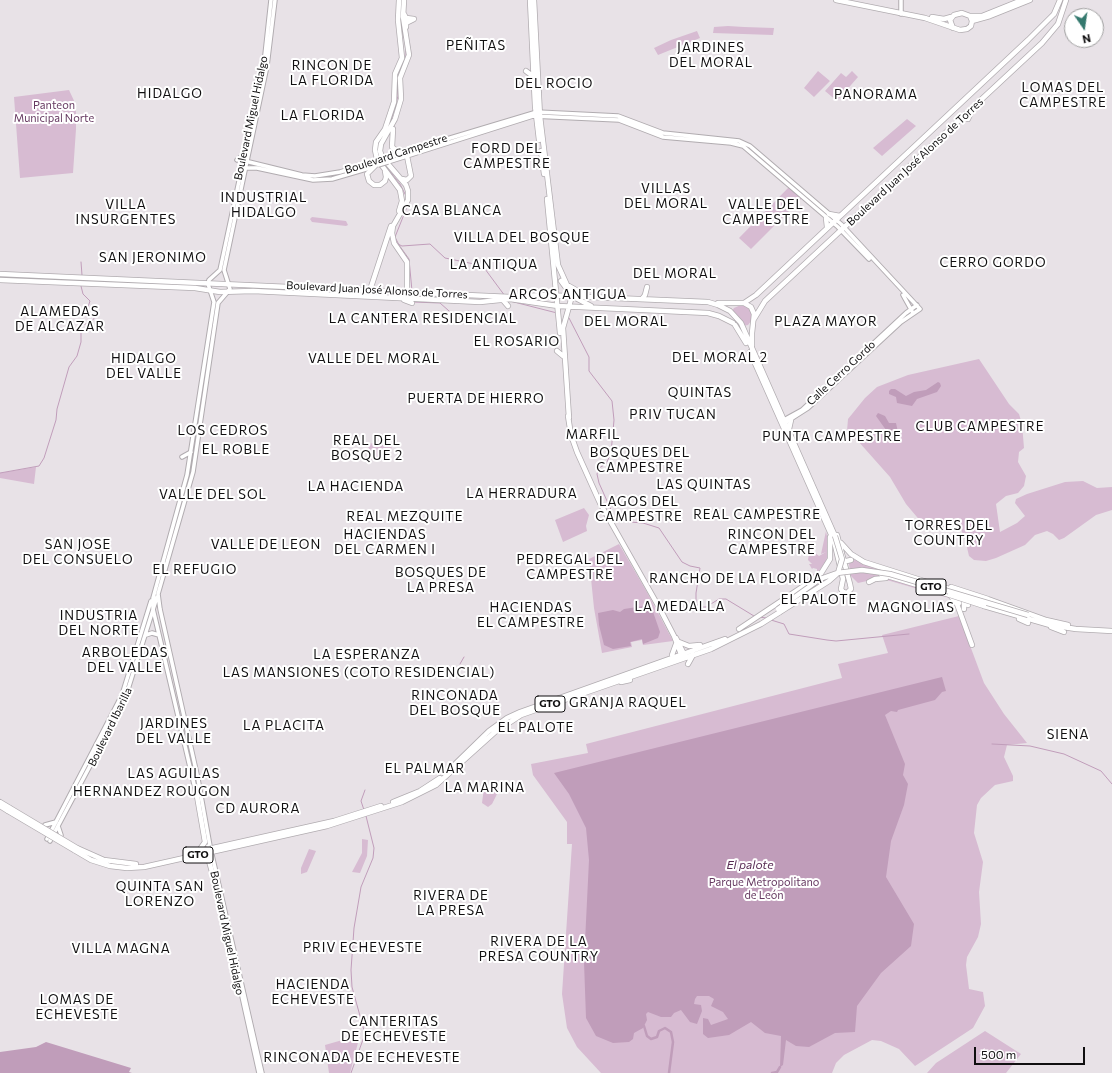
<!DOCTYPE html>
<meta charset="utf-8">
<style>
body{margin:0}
#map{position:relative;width:1112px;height:1073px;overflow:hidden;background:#e8e2e7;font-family:Commissioner,sans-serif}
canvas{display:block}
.north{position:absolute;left:1064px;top:8px;width:40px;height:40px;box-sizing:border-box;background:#fff;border:1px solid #9f9f9f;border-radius:50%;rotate:167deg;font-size:11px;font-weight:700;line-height:16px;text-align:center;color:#100f10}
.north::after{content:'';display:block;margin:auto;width:14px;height:18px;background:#34796e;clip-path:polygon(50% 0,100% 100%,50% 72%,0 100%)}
.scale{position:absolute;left:974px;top:1047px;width:111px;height:18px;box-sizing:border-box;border:2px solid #100f10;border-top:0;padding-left:5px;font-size:12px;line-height:14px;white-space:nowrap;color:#100f10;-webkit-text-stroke:3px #fff;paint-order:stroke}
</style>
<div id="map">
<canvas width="1112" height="1073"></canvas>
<div class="north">N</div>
<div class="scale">500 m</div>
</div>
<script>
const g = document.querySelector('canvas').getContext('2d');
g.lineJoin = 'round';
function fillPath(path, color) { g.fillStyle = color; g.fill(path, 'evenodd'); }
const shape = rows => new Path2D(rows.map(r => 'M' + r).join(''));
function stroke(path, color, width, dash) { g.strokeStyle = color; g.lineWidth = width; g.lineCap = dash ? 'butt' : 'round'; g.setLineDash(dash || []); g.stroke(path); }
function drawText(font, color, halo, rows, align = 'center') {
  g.font = font + ' Commissioner,sans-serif'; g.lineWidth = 4; g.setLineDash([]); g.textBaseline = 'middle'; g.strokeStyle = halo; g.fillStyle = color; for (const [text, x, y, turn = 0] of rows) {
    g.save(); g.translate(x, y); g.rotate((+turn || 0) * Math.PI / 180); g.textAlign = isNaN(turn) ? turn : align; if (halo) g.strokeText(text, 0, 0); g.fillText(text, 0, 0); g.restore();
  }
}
const green = shape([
 [728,26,744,27,774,28,773,35,713,33,714,27],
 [697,31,700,38,658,55,654,48,671,40],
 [818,71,830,81,814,97,804,88],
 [852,71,858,77,837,101,825,91,841,73,846,77],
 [69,90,76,105,76,129,73,173,20,178,14,97],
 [907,119,916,126,882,156,873,148],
 [789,187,802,198,751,249,739,238],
 [312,217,346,221,348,225,346,226,312,222,310,219],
 [743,304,752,310,752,320,748,325,743,326,732,311,734,308],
 [979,359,1009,404,1019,414,1022,424,1024,448,1019,452,1018,462,1026,476,1024,486,1018,493,1006,496,996,504,1000,532,1017,523,1025,516,1015,503,1016,499,1027,494,1065,482,1083,481,1097,488,1112,487,1112,510,1096,515,1064,538,1059,540,1053,534,1047,531,1035,535,1025,545,996,558,986,561,974,560,969,556,965,539,958,522,936,531,922,523,906,504,890,477,858,441,847,431,848,419,865,398,877,387,908,375],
 [394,438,389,458,370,460,368,444,388,441],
 [36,467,34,484,0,478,0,473],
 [584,508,589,515,586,526,587,531,563,542,555,520],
 [826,531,828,542,828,555,825,563,814,577,796,589,817,571,817,569,813,568,812,569,809,564,812,564,808,560,809,553,814,552,819,556,826,552,821,554],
 [619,544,648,594,673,641,643,645,642,640,631,642,632,647,602,653,594,608,589,559],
 [851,560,857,560,934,585,956,600,880,578,858,583,851,576,849,564],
 [959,616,984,683,1004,714,1027,743,1007,745,1004,757,1013,776,1013,781,995,785,981,798,977,805,974,833,983,862,979,892,981,924,978,937,967,957,966,965,969,989,983,992,985,1006,973,1028,915,1066,899,1049,881,1041,872,1040,844,1055,836,1063,832,1073,601,1073,577,1047,567,1028,562,994,572,844,567,844,567,822,533,775,531,764,588,753,586,744,842,678,838,664,888,653,882,635],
 [484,788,490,788,497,794,492,804,488,807,482,803],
 [362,839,368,840,367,856,360,873,352,872,362,853],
 [309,849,316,851,307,872,301,874,301,868],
 [985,1031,1021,1054,1006,1073,927,1073,936,1063],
 [360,1035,350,1073,329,1073,325,1045]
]);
const water = shape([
 [938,382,940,383,941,386,937,392,917,399,912,406,897,403,896,397,889,394,889,391,891,389,895,389,906,396,914,392,926,390],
 [878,413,885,416,889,423,896,423,899,437,891,437,876,416],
 [644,606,649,606,652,609,660,632,658,638,643,644,642,639,630,642,631,646,613,649,604,645,599,625,598,613,613,610,620,612,624,609],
 [942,677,946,691,942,692,935,700,898,710,897,712,891,711,885,715,905,764,903,775,908,784,904,805,891,841,886,877,914,924,911,946,881,973,857,1006,855,1032,835,1033,809,1047,796,1046,786,1040,783,1065,780,1067,781,1036,765,1033,751,1022,729,1035,708,1038,703,1034,703,1018,708,1019,711,1025,728,1019,723,1012,711,1006,714,999,709,996,697,996,695,999,694,1004,701,1005,702,1011,697,1024,690,1022,681,1010,674,1013,671,1017,661,1017,648,1012,646,1014,647,1020,643,1028,634,1033,633,1039,629,1042,613,1043,596,1036,586,1018,584,962,589,860,586,828,569,794,554,773],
 [46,1042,131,1068,129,1072,132,1073,0,1073,0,1052,36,1047]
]);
const stream = shape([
 [400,17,404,38],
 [406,58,406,51],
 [397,80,402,68],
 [390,124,398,96,397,85],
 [378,151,379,144],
 [384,164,400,184,406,196],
 [407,207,395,237,399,245,409,259,412,291],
 [398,244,402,246,430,244,445,258,479,265,485,269,505,296],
 [81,262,82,275],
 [510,301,557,313],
 [413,302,440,303,457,318],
 [569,318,589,357,589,371,612,401,614,420,611,453,606,464,599,468,597,474,599,483,616,521,643,523,659,528,682,562,690,566,700,568,696,593,696,603,699,607,706,607,719,599,726,599,754,616],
 [0,473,39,466,44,458,56,420,57,409,69,367,77,356,81,342,81,326,92,321,95,317,89,313,87,310,90,301,83,294,81,286],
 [759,617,766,618],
 [771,620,784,624,789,634,827,640,836,641,909,634],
 [460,664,464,657],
 [992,744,1030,746,1064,754,1101,771,1112,784],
 [364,810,361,801,365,790],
 [351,1073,365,1034,352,987,351,970,354,928,361,887,373,858,374,848,366,816]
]);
const river = shape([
 [644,1026,647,1036,651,1039,657,1037,659,1031,665,1028,671,1032,673,1042,669,1073],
 [772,1073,777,1072,780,1067]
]);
const secondary = shape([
 [901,0,901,14],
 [407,151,537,112,618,116,663,133,739,141,750,146,841,224,920,309,901,322,808,408,783,424],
 [385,158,401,153],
 [237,160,243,155],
 [245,161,302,175,315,176,340,172,375,161],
 [388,162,533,116,619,120,663,137,731,143,743,146,838,227,869,259],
 [245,168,257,168,313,180,332,179,373,167],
 [903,295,913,313],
 [782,421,802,410,906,313,917,305],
 [182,457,191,452],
 [146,635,152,633,159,635],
 [197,797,153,609,153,598,187,475,214,302,208,284,209,280,220,270,264,64,271,0],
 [45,825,56,822],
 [58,826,61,835],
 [47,839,122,695,151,601],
 [50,841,124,702,157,597],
 [210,846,198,779,160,609,158,594,193,472,218,303,230,289,224,270,267,66,275,0],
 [212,855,262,1073],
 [224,915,259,1073]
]);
const primary = shape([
 [404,0,403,17,409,55,400,78,401,99,395,119,381,144,380,151,382,157,406,185,408,191,408,200,393,226,392,233,394,243,407,262,407,289],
 [530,0,535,106,539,140],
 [534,0,540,116,558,265,572,296,563,328,569,418],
 [836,0,925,18,960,30,967,29,971,26,972,21,970,16,962,13,954,15,950,20,953,28],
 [404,14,406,18,414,19,406,23,406,27],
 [970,16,982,16,1022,0],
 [932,17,944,19,951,17],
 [972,21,990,16,1030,0],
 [526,71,534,77],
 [968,119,973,108],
 [393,129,392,147,398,152,408,150],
 [541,151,544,174],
 [375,166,367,174,369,181,374,185,380,185,385,181,386,177,385,171],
 [402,179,407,180,411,176,407,156],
 [547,199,560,333],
 [399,211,402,201,400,190,377,159,375,150,376,142,385,129,394,102,395,74,402,58,398,20,399,0],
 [829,214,840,216],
 [826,218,827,227],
 [0,274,511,297,543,295,708,302,718,305,730,311,741,323,835,536],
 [0,280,195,288,220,292,253,291,480,302,510,299,558,306,708,313,719,316,733,323],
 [561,281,572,296,591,306],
 [569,286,585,295],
 [371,287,391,226],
 [502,299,508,306],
 [642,299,645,295,647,287],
 [404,300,412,303],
 [718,303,744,303,751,307,754,314,752,333,752,346],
 [744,303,756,295,1028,40,1054,14,1060,0],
 [754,319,765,301,1042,43,1058,24,1066,0],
 [735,325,746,343],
 [557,351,563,356],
 [750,352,834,541,843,579,841,589,843,592,847,593,851,589,850,584,837,535],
 [568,416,571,435,577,452,600,503,660,609,674,636,682,657],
 [789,429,791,420],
 [841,543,851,554,864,562,949,589,956,594,959,603],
 [842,562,851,560],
 [881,574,950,595,957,604,972,645],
 [869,582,875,579,886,578],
 [951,587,988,599,1049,621],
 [965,597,965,600,968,605],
 [984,606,1050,625,1076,629,1112,631],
 [964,609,964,600],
 [1019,619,1028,623],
 [1046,620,1068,625],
 [1051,627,1064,632],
 [739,629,820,575,830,559,830,537],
 [676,638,685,656],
 [679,642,689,646,700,645],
 [672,655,676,644],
 [688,664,693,655],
 [621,682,630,680],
 [451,768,489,731,507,718,520,712,725,639],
 [197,796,205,842,198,852],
 [0,802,10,808],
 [393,802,420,791,440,778],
 [0,806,8,811],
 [77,848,104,860,136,864],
 [213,848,334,821,381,806],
 [74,850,91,860,110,866,127,868,144,867,327,826,402,802,436,785,495,732,521,715,711,649,761,624,780,612],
 [199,855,206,857,209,861,224,916]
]);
const secondaryBridge = shape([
 [375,161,385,158],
 [378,165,388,162],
 [208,846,210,856]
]);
const primaryBridge = shape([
 [950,595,984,606],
 [778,609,820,579,837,573,862,570,890,574,1028,615],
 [780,612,829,581,838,573,842,559,835,536],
 [10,808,77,848],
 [8,811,74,850]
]);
const shields = [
 [931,587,30],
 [550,704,30],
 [198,855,30]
];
const shieldNames = [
 ["GTO",931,587],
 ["GTO",550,704],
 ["GTO",198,855]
];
const parkNames = [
 ["Panteon",54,105],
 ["Municipal Norte",54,118],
 ["Parque Metropolitano",764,882],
 ["de León",764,895]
];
const streetNames = [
 ["Boulevard Miguel Hidalgo",251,118,-78],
 ["Boulevard Campestre",396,154,-18],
 ["Boulevard Juan José Alonso de Torres",915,162,-43],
 ["Boulevard Juan José Alonso de Torres",377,290,3],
 ["Calle Cerro Gordo",841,373,-43],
 ["Boulevard Ibarilla",110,727,-64],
 ["Boulevard Miguel Hidalgo",227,933,78]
];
const waterNames = [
 ["El palote",750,865]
];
const quarterNames = [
 ["PEÑITAS",476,46],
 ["JARDINES",711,48],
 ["DEL MORAL",711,63],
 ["RINCON DE",332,66],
 ["LA FLORIDA",332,81],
 ["DEL ROCIO",554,84],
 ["LOMAS DEL",1063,88],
 ["CAMPESTRE",1063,103],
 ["HIDALGO",170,94],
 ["PANORAMA",876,95],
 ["LA FLORIDA",323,116],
 ["FORD DEL",507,149],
 ["CAMPESTRE",507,164],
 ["VILLAS",666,189],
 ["DEL MORAL",666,204],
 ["INDUSTRIAL",264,198],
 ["HIDALGO",264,213],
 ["VILLA",126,205],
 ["INSURGENTES",126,220],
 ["VALLE DEL",766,205],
 ["CAMPESTRE",766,220],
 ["CASA BLANCA",452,211],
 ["VILLA DEL BOSQUE",522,238],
 ["SAN JERONIMO",153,258],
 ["CERRO GORDO",993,263],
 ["LA ANTIQUA",494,265],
 ["DEL MORAL",675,274],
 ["ARCOS ANTIGUA",568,295],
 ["ALAMEDAS",60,312],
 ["DE ALCAZAR",60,327],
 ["LA CANTERA RESIDENCIAL",423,319],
 ["DEL MORAL",626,322],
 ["PLAZA MAYOR",826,322],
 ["EL ROSARIO",517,342],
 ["DEL MORAL 2",720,358],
 ["HIDALGO",144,359],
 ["DEL VALLE",144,374],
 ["VALLE DEL MORAL",374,359],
 ["QUINTAS",700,393],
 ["PUERTA DE HIERRO",476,399],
 ["PRIV TUCAN",673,415],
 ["CLUB CAMPESTRE",980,427],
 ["LOS CEDROS",223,431],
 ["MARFIL",593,435],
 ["PUNTA CAMPESTRE",832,437],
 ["REAL DEL",367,441],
 ["BOSQUE 2",367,456],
 ["EL ROBLE",236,450],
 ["BOSQUES DEL",640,453],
 ["CAMPESTRE",640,468],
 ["LAS QUINTAS",704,485],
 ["LA HACIENDA",356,487],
 ["LA HERRADURA",522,494],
 ["VALLE DEL SOL",213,495],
 ["LAGOS DEL",639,502],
 ["CAMPESTRE",639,517],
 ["REAL CAMPESTRE",757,515],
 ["REAL MEZQUITE",405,517],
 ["TORRES DEL",949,526],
 ["COUNTRY",949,541],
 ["HACIENDAS",385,535],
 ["DEL CARMEN I",385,550],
 ["RINCON DEL",772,535],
 ["CAMPESTRE",772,550],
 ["SAN JOSE",78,545],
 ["DEL CONSUELO",78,560],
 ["VALLE DE LEON",266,545],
 ["PEDREGAL DEL",570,560],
 ["CAMPESTRE",570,575],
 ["EL REFUGIO",195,570],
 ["BOSQUES DE",441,573],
 ["LA PRESA",441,588],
 ["RANCHO DE LA FLORIDA",736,579],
 ["EL PALOTE",819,600],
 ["LA MEDALLA",680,607],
 ["HACIENDAS",531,608],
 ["EL CAMPESTRE",531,623],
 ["MAGNOLIAS",911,608],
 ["INDUSTRIA",99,616],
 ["DEL NORTE",99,631],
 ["ARBOLEDAS",125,653],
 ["DEL VALLE",125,668],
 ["LA ESPERANZA",367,655],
 ["LAS MANSIONES (COTO RESIDENCIAL)",359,673],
 ["RINCONADA",455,696],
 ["DEL BOSQUE",455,711],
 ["GRANJA RAQUEL",628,703],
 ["JARDINES",174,724],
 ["DEL VALLE",174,739],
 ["LA PLACITA",284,726],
 ["EL PALOTE",536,728],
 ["SIENA",1068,735],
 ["EL PALMAR",425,769],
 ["LAS AGUILAS",174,774],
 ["LA MARINA",485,788],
 ["HERNANDEZ ROUGON",152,792],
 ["CD AURORA",258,809],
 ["QUINTA SAN",160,887],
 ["LORENZO",160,902],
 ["RIVERA DE",451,896],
 ["LA PRESA",451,911],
 ["RIVERA DE LA",539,942],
 ["PRESA COUNTRY",539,957],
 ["PRIV ECHEVESTE",363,948],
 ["VILLA MAGNA",121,949],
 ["HACIENDA",313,985],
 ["ECHEVESTE",313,1000],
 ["LOMAS DE",77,1000],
 ["ECHEVESTE",77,1015],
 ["CANTERITAS",394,1022],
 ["DE ECHEVESTE",394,1037],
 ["RINCONADA DE ECHEVESTE",362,1058]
];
fillPath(green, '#d7bbd2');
fillPath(water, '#c09dba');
stroke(stream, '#c09dba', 1);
stroke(river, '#c09dba', 2.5);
stroke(secondary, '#b1acb0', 5.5);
stroke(primary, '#b1acb0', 6);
stroke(secondary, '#fff', 3.5);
stroke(primary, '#fff', 4.5);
stroke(secondaryBridge, '#b1acb0', 5.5, []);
stroke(primaryBridge, '#b1acb0', 6, []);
stroke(secondaryBridge, '#fff', 3.5);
stroke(primaryBridge, '#fff', 4.5);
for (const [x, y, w] of shields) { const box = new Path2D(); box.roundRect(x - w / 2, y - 8, w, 16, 3); g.fillStyle = '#fff'; g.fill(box); stroke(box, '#100f10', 1); }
drawText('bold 10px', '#100f10', null, shieldNames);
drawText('11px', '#663961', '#fff', parkNames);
drawText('11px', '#100f10', '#fff', streetNames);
drawText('italic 12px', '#592c54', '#fff', waterNames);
g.letterSpacing = '1px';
drawText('13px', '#100f10', '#fff', quarterNames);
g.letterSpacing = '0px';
</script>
